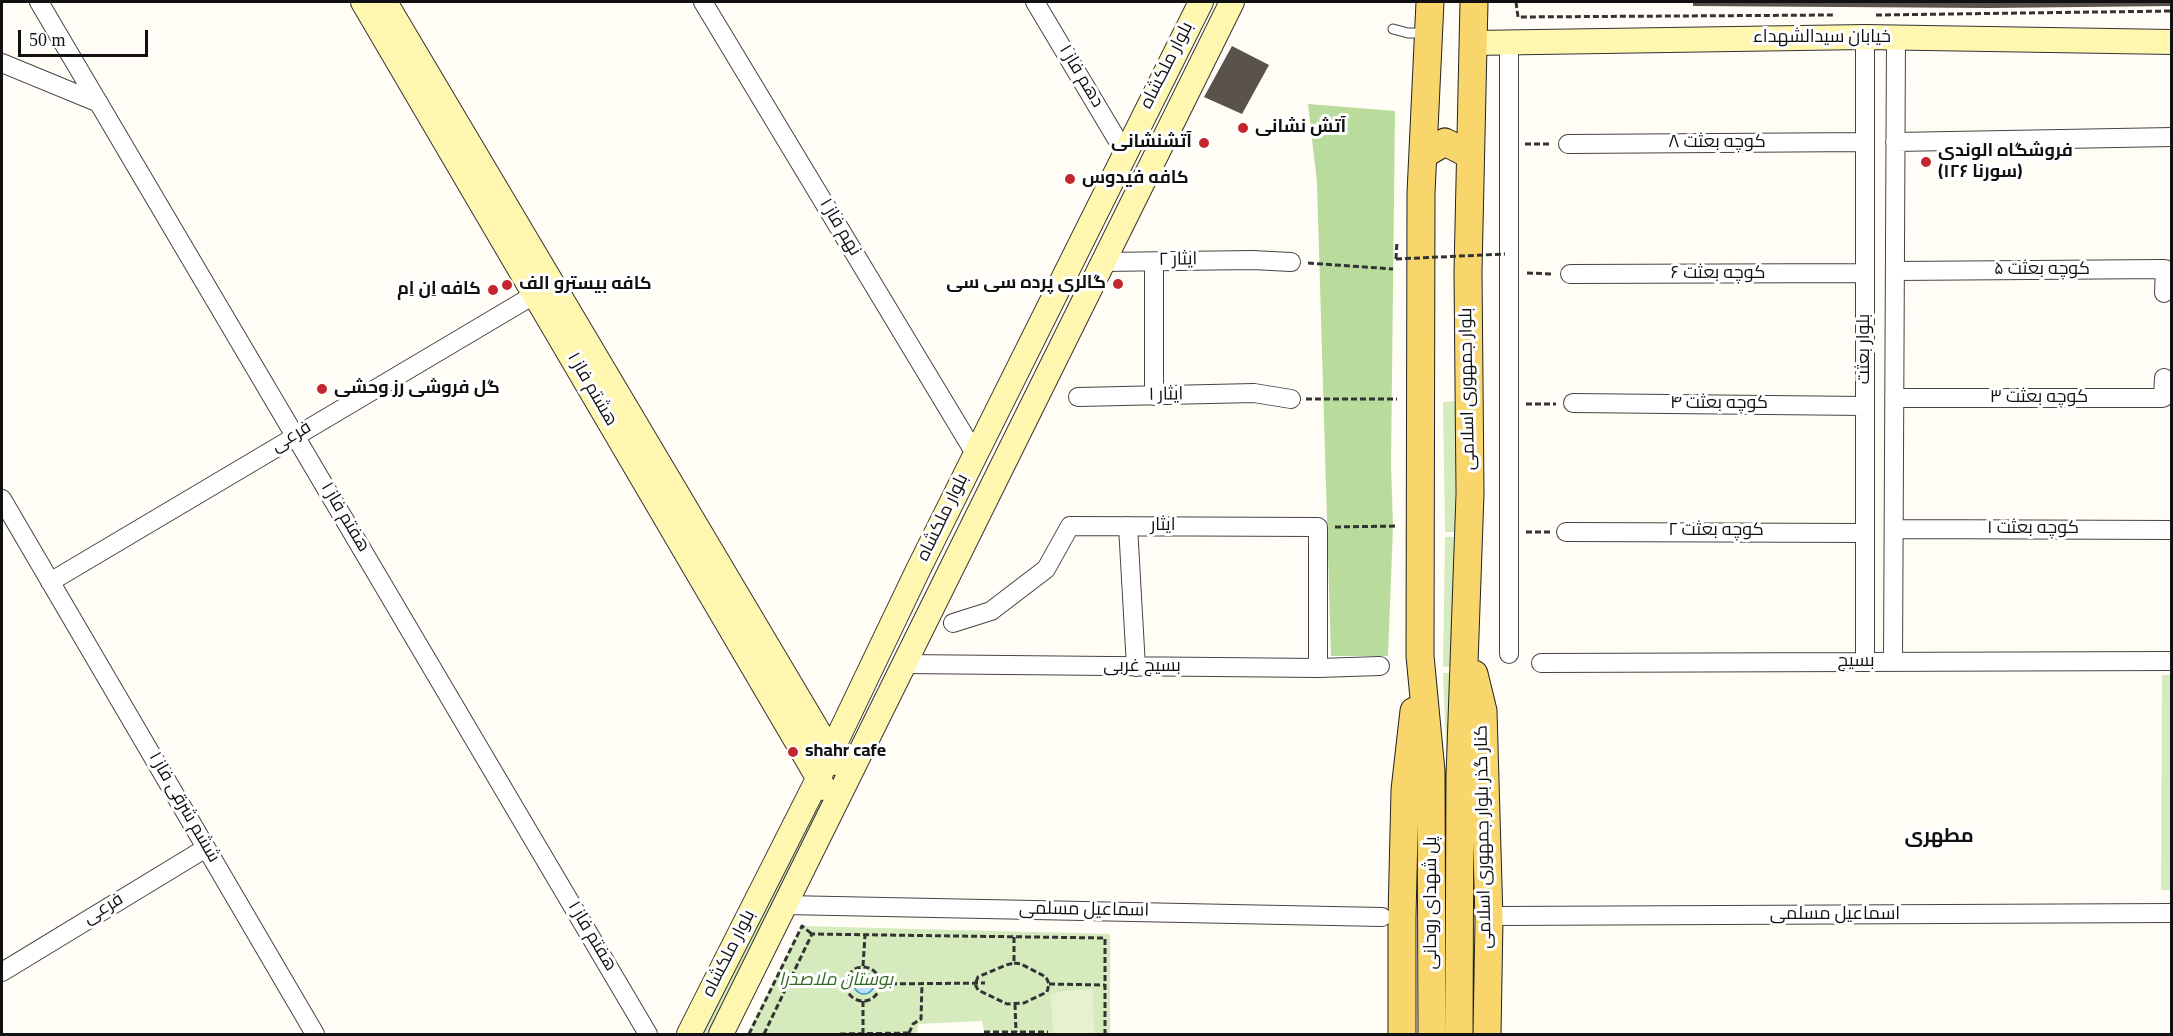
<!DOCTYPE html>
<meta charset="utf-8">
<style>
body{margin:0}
#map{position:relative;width:2173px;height:1036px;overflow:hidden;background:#fffdf5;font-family:Georgia,serif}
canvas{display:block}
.frame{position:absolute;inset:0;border:3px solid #111;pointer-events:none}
.scale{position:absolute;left:18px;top:30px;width:130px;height:27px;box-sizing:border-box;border:3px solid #111;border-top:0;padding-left:8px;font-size:18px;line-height:21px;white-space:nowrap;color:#111;-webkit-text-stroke:4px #fff;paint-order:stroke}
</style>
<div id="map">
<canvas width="2173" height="1036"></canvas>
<div class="frame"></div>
<div class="scale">50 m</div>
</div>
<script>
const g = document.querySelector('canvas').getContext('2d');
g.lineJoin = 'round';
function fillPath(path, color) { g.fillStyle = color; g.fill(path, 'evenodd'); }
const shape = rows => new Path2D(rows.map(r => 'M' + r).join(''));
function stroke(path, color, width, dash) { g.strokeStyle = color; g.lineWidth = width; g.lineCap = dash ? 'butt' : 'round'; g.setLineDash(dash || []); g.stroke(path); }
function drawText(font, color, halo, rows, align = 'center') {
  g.font = font + ' Georgia,Cairo,serif'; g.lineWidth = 6; g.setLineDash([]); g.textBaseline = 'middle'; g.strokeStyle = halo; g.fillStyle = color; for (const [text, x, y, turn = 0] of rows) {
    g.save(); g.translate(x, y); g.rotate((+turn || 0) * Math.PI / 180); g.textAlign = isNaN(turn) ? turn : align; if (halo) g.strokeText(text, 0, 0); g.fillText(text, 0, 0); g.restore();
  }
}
const green = shape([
 [1455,401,1455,532,1445,532,1443,402],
 [1445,537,1456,537,1453,666,1443,667],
 [1443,673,1454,673,1447,771],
 [2162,675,2172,675,2171,890,2161,890],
 [817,795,825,804,715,1034,698,1034],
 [802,926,1110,934,1110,1034,984,1032,982,1021,918,1024,917,1034,747,1034]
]);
const forest = shape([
 [1308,104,1395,111,1391,464,1393,526,1388,656,1331,656,1317,183]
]);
const pitch = shape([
 [1093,989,1094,1034,1053,1034,1051,995,1063,991]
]);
const water = shape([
 '854 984a10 10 0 1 1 20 0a10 10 0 1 1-20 0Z'
]);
const building = shape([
 [1693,2,2172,2,2172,6,1990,8,1693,6],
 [1232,46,1269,65,1242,114,1204,97]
]);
const path = shape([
 [1516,2,1518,17,1834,15],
 [1876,15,2172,11],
 [1525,144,1552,144],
 [1396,259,1397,241],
 [1308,263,1393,269],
 [1527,273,1553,274],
 [1306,399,1397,399],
 [1526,404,1556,404],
 [1335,527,1398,526],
 [1526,532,1550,532],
 [1014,937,1014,963],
 [1014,963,1021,964,1046,977,1049,984,1047,992,1024,1003,1007,1004,978,990,975,984,978,977,1006,965,1014,963],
 [863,966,865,935],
 '846 984a17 17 0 1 1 34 0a17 17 0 1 1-34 0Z',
 [789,984,845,985],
 [882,984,985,983],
 [1049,984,1105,985],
 [863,1001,863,1034],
 [1015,1004,1016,1032],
 [984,1032,1048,1032],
 [909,1033,913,1024,921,1019,922,984],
 [749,1034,802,926,812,934],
 [764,1034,812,934,1105,938,1105,1034],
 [840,1034,909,1033]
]);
const lane = shape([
 [1393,29,1408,33,1426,33]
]);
const street = shape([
 [39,2,648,1034],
 [703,2,976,455],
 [1035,2,1125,153],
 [2,63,99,103],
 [1895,142,2172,137],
 [1568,144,1865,142],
 [1103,262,1252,260,1291,262],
 [1154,262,1154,396],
 [1895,271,2165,269,2164,293],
 [1570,274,1865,273],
 [1078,397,1254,393,1291,399],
 [1894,398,2163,398,2164,378],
 [1573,403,1865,406],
 [2,499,315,1034],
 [1128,526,1136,667],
 [1894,529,2172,530],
 [1566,532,1865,533],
 [50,582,544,289],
 [953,623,991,611,1046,569,1070,526,1318,527,1318,668],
 [1509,654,1509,42],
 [1865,662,1865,37],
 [1893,662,1896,37],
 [1541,663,2172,661],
 [904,664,1318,668,1380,666],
 [785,905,1382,917],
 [1498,916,2172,913],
 [2,972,206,848]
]);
const secondary = shape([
 [363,2,824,788],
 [385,2,837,763],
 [1472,43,1865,37,2172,42],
 [689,1034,818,779,918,570,1201,2],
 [721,1034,1232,2]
]);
const primary = shape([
 [1430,2,1421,193,1420,656,1431,771,1432,1034],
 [1423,155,1445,142,1470,155],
 [1474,674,1483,711,1489,920,1487,1034],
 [1402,1034,1402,917,1405,790,1414,711],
 [1459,1034,1460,776,1470,494,1468,271,1474,2]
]);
const pathBridge = shape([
 [1396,259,1505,254]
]);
const markers = [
 [1243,128,6,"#c4262e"],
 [1204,143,6,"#c4262e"],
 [1926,162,6,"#c4262e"],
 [1070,179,6,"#c4262e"],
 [1118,284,6,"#c4262e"],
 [507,285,6,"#c4262e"],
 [493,290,6,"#c4262e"],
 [322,389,6,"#c4262e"],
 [793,752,6,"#c4262e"]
];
const streetNames = [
 ["خیابان سیدالشهداء",1822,38],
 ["بلوار ملکشاه",1168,66,-63],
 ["دهم فاز ۱",1080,77,59],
 ["کوچه بعثت ۸",1717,143],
 ["نهم فاز ۱",839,228,59],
 ["ایثار ۲",1178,261,-1],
 ["کوچه بعثت ۵",2042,270],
 ["کوچه بعثت ۶",1718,274],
 ["بلوار بعثت",1865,349,-90],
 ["بلوار جمهوری اسلامی",1469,389,-91],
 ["هشتم فاز ۱",591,390,60],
 ["ایثار ۱",1166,396,-1],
 ["کوچه بعثت ۳",2039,398],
 ["کوچه بعثت ۴",1719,404],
 ["فرعی",292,438,-31],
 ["هفتم فاز ۱",344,518,59],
 ["بلوار ملکشاه",944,518,-64],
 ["ایثار",1163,526],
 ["کوچه بعثت ۱",2033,529],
 ["کوچه بعثت ۲",1716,531],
 ["بسیج",1856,662],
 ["بسیج غربی",1142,667],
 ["ششم شرقی فاز ۱",183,808,60],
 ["کنار گذر بلوار جمهوری اسلامی",1485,837,-91],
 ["پل شهدای روحانی",1432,903,-90],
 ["فرعی",104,910,-31],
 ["اسماعیل مسلمی",1084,911,1],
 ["اسماعیل مسلمی",1835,915],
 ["هفتم فاز ۱",591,937,59],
 ["بلوار ملکشاه",730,954,-63]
];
const poiNames = [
 ["آتش نشانی",1255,128],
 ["آتشنشانی",1192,143,"right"],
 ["فروشگاه الوندی",1938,152],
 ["(سورنا ۱۲۶)",1938,173],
 ["كافه فيدوس",1082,179],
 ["گالری پرده سی سی",1106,284,"right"],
 ["کافه بیسترو الف",519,285],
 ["کافه اِن اِم",481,290,"right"],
 ["گل فروشی رز وحشی",334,389],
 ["shahr cafe",805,752]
];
const parkNames = [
 ["بوستان ملاصدرا",836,981]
];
const neighbourhoodNames = [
 ["مطهری",1939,838]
];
fillPath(green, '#d5ebbd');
fillPath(forest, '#b9dc9c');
fillPath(pitch, '#e6f2cf');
fillPath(water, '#b9e0f7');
stroke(water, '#3f96cf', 1.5);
fillPath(building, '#5a524d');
stroke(lane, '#444', 11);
stroke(street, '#444', 20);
stroke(secondary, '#333', 26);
stroke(primary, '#222', 29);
stroke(path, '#333', 3, [6, 3]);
stroke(lane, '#fff', 9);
stroke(street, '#fff', 18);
stroke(secondary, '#fff6b0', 24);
stroke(primary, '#f9d66b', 27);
stroke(pathBridge, '#333', 3, [6, 3]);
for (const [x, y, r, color] of markers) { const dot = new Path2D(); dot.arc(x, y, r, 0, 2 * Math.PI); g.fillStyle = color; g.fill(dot); stroke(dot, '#fff', 2); }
drawText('18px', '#111', '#fff', streetNames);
drawText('bold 18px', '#111', '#fff', poiNames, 'left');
drawText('italic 18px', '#2f6b1f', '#fff', parkNames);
drawText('bold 20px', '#111', '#fff', neighbourhoodNames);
</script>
